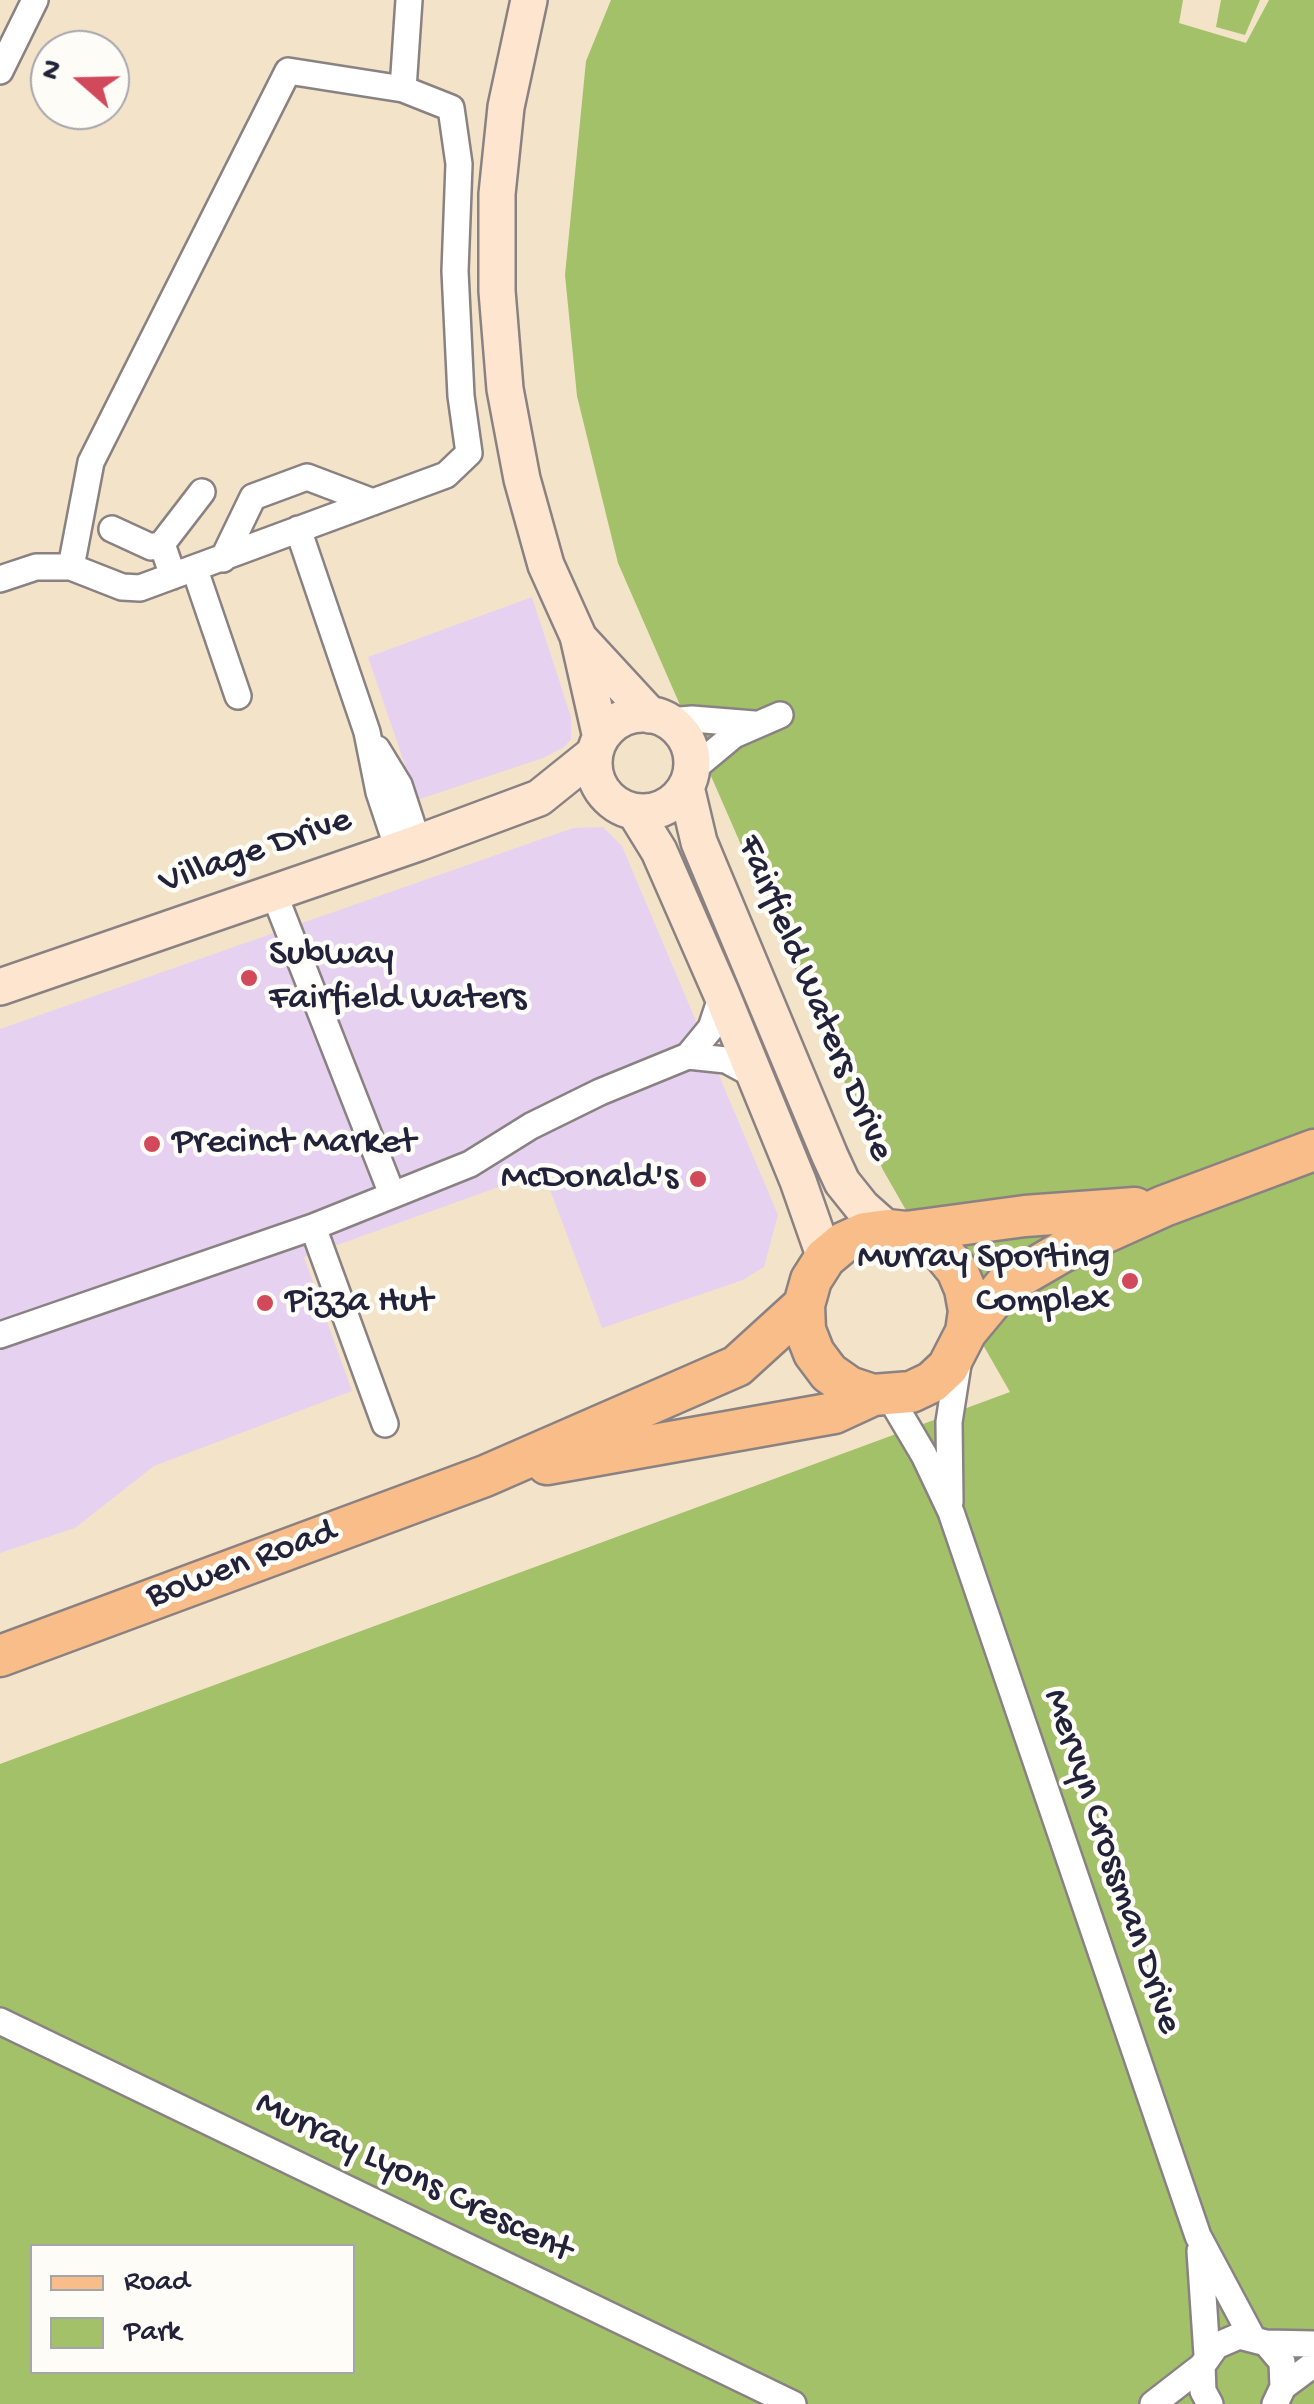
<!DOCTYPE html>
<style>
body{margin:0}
#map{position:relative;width:1314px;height:2404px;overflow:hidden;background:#f3e3c9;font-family:"Gochi Hand",sans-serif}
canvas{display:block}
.legend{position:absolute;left:30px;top:2244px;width:325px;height:130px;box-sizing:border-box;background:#fdfcf7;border:2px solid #a5a5ac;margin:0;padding:12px 18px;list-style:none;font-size:30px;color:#22223b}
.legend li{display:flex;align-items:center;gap:20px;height:50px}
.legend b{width:50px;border:2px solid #a5a5ac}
.north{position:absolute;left:30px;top:30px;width:100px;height:100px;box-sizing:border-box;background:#fdfcf7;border:2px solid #a5a5ac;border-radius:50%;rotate:290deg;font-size:28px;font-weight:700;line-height:40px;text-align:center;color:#22223b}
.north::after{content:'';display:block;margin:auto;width:35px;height:45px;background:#d1495b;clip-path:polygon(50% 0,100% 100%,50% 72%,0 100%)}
</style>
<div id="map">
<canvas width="1314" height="2404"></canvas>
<ul class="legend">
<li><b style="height:12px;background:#f9bd89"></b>Road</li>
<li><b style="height:28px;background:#a2c169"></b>Park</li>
</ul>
<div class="north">N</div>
</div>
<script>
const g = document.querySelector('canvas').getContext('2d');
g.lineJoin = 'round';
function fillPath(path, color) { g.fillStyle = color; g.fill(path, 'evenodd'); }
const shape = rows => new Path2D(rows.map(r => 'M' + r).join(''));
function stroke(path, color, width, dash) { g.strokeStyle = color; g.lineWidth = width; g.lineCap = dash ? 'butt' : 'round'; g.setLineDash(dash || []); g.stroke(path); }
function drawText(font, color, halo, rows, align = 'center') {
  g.font = font + ' "Gochi Hand",sans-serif'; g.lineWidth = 9; g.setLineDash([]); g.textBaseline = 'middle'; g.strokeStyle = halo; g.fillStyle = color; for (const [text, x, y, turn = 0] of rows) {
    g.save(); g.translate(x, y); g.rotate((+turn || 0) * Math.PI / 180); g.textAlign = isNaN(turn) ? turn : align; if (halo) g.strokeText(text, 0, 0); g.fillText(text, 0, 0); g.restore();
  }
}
const built = shape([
 [532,597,571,717,571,739,564,747,543,758,417,800,368,657],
 [603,827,622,846,778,1215,764,1267,743,1280,602,1328,543,1171,304,1257,352,1391,154,1466,75,1528,0,1553,0,1029,573,828]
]);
const green = shape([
 [611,0,1183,0,1179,23,1246,43,1269,0,1314,0,1314,2404,0,2404,0,1764,1010,1392,883,1170,618,563,577,396,565,275,586,61],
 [32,2246,352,2246,352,2372,32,2372],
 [1221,0,1260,0,1245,35,1216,27]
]);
const street = shape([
 [0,71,35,0],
 [112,529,151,547,162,544,173,576],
 [298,529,367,732,379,792,398,849],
 [162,544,202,492],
 [223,559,253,497,307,477,373,502],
 [71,567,91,462,288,71,403,89],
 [195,570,238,696],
 [0,579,36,567,71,567,122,587,140,588,446,475,469,453,461,396,455,271,459,164,451,108,403,89,409,0],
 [669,721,692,719,754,724],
 [377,749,399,785,418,843],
 [692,770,734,735,780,715],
 [273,891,392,1194],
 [688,1056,711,1028,722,995],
 [313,1227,385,1424],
 [0,1335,313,1227,470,1164,531,1126,600,1092,688,1056,726,1060,754,1075],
 [889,1396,924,1455,951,1512,1198,2236,1252,2337],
 [950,1502,949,1422,959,1358],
 [0,2021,793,2404],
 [1200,2251,1207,2355],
 [1266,2343,1314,2344],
 [1283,2387,1314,2364],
 [1153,2404,1202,2366],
 [1210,2404,1203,2391,1202,2366,1216,2346,1239,2336,1266,2343,1282,2362,1283,2387,1275,2404]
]);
const secondary = shape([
 [529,0,506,107,497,194,497,291,505,389,522,479,546,565,578,636,601,738],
 [578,637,650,715],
 '594 763a49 49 0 1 1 98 0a49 49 0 1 1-98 0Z',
 [686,787,699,842,830,1156,842,1182,862,1207,888,1230],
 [635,812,659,851,722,995,798,1181,825,1258],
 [0,987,418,843,539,798,595,753]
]);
const primary = shape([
 [906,1232,1025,1216,1135,1208],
 [966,1332,1005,1285,1062,1252,1164,1206,1314,1150],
 [547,1464,834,1413,873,1395],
 [0,1656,485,1476,737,1366,804,1305,811,1280,825,1258,843,1243,865,1233,888,1230,906,1232,926,1240,943,1253,957,1270,965,1289,969,1311,966,1332,948,1367,932,1382,911,1392,873,1395,849,1387,829,1373,814,1353,805,1330,804,1305]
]);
const markers = [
 [249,978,10,"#d1495b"],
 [152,1144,10,"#d1495b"],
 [698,1179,10,"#d1495b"],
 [1130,1281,10,"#d1495b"],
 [265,1303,10,"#d1495b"]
];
const streetNames = [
 ["Village Drive",256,853,-19],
 ["Fairfield Waters Drive",813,999,67],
 ["Bowen Road",242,1566,-20],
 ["Mervyn Crossman Drive",1110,1862,71],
 ["Murray Lyons Crescent",413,2179,26]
];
const poiNames = [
 ["Subway",269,956],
 ["Fairfield Waters",269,1000],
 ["Precinct Market",172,1144],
 ["McDonald's",678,1179,"right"],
 ["Murray Sporting",1110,1259,"right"],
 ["Complex",1110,1303,"right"],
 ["Pizza Hut",285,1303]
];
fillPath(built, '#e6d2f0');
fillPath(green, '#a2c169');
stroke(street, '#8a8282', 30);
stroke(secondary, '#8a8282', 40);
stroke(primary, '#8a8282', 45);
stroke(street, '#fff', 25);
stroke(secondary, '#fde5d0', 35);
stroke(primary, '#f9bd89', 40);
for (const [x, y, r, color] of markers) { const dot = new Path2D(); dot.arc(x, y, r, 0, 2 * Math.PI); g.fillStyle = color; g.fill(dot); stroke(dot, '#fdfcf7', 4); }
drawText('38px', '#22223b', '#fdfcf7', streetNames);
drawText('38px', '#22223b', '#fdfcf7', poiNames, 'left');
</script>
